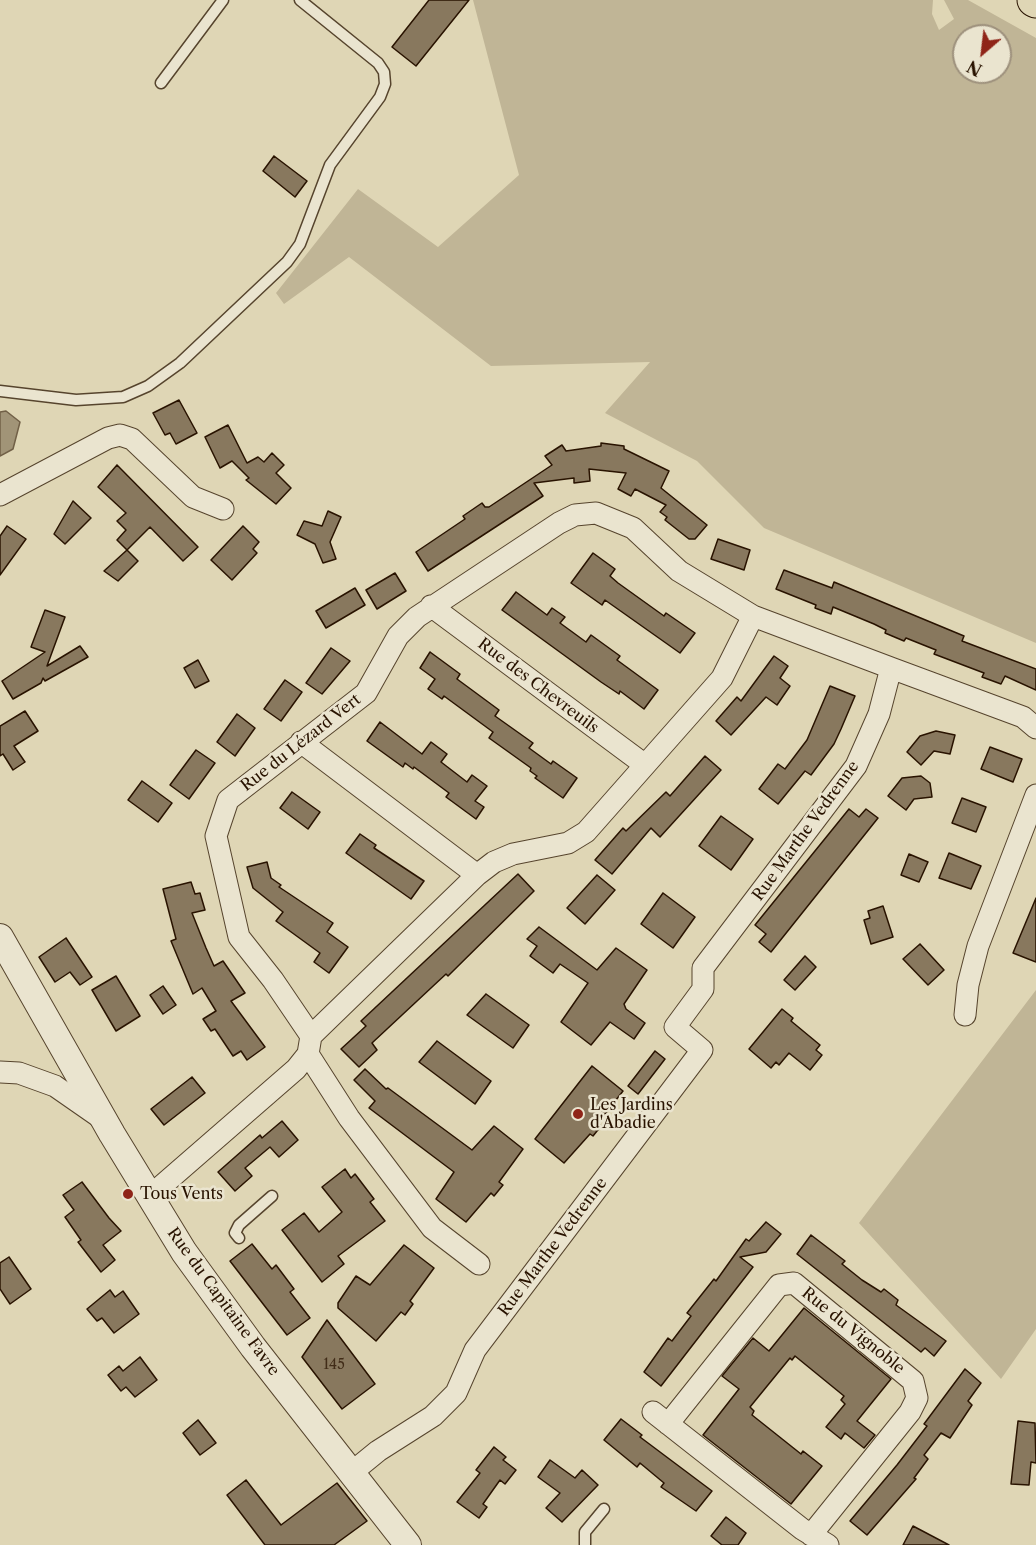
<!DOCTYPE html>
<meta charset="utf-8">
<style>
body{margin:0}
#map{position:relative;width:1036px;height:1545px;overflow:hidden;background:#dfd6b5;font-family:"Libre Caslon Text",serif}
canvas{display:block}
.north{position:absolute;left:952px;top:24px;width:60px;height:60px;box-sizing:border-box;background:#eae4cf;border:2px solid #9d907c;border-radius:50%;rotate:208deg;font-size:16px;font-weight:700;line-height:24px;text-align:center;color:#291300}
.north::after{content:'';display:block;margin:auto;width:21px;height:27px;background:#8f2418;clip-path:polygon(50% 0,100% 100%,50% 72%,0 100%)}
</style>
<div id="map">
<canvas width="1036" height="1545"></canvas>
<div class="north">N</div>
</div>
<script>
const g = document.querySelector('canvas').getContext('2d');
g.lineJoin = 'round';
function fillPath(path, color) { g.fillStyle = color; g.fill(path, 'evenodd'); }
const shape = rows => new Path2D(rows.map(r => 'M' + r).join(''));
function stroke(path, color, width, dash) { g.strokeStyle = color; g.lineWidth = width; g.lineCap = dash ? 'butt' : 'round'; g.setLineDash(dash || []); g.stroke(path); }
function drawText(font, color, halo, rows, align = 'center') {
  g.font = font + ' "Libre Caslon Text",serif'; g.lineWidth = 5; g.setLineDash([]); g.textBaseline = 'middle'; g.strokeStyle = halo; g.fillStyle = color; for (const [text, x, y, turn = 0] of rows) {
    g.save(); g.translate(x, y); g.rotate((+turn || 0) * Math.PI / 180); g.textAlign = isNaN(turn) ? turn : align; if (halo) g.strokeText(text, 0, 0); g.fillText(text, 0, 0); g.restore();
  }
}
const green = shape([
 [473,0,933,0,932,14,939,30,954,19,944,0,968,0,1036,38,1036,643,764,528,697,461,605,413,650,362,491,366,349,257,284,304,276,293,358,189,438,247,519,175],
 [964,36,1000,36,1000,72,964,72],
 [1036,990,1036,1329,1001,1379,859,1223]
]);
const water = shape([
 [6,411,20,422,13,449,0,456,0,412,6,411]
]);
const building = shape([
 [429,0,469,0,416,66,392,47,429,0],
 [274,156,307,181,295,197,263,171,274,156],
 [179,400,197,433,176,444,170,433,165,435,153,413,179,400],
 [228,425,247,463,258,457,264,462,272,453,284,465,276,473,291,488,276,504,246,480,249,478,232,461,220,468,205,437,228,425],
 [601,443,624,446,624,449,669,471,661,488,707,525,695,539,689,539,665,520,667,517,660,512,666,505,635,489,631,496,618,489,626,473,589,469,590,481,574,483,574,478,534,483,543,496,428,571,416,552,465,519,463,516,482,503,485,507,489,507,552,465,545,456,562,445,566,451,601,446,601,443],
 [117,465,198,547,183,561,150,527,127,550,117,540,126,530,117,521,126,513,98,487,117,465],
 [73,501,91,518,65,544,54,534,73,501],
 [328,511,341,517,330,542,336,559,323,563,315,544,297,535,304,521,322,526,328,511],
 [7,526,26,539,0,575,0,536,7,526],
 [243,526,259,542,253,549,257,553,232,580,211,560,243,526],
 [718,539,750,550,744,570,711,559,718,539],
 [127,550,138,561,118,581,104,571,127,550],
 [593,553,615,569,610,576,618,583,664,616,666,613,695,633,680,653,605,600,602,605,571,583,593,553],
 [784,570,832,588,834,582,964,636,962,641,1036,669,1036,690,1005,676,1001,684,982,677,984,673,934,654,936,650,906,638,904,641,885,633,886,630,874,624,833,607,831,614,815,608,816,605,776,589,784,570],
 [395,573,406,591,377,609,366,590,395,573],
 [355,588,365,605,326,628,316,611,355,588],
 [516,592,547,615,552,608,565,617,560,623,586,642,591,635,620,656,617,660,658,690,644,709,620,691,619,694,601,682,502,610,516,592],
 [45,610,65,617,47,666,80,646,88,657,45,681,43,678,41,683,13,699,2,681,45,652,31,647,45,610],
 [331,648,350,661,322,694,306,683,331,648],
 [430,652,460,674,457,679,499,710,495,716,533,743,529,748,551,764,553,761,577,778,563,798,535,778,537,776,530,771,531,768,489,738,493,732,444,696,442,699,428,689,435,679,420,668,430,652],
 [774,656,788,666,780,678,790,686,777,705,766,697,731,735,716,721,737,697,741,701,774,656],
 [198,660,209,681,195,688,184,668,198,660],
 [285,680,302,692,281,721,264,709,285,680],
 [830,686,855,696,841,729,834,744,811,775,805,771,778,804,759,789,778,764,785,769,807,740,830,686],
 [25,711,38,731,14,746,25,762,13,770,3,754,0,756,0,726,25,711],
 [237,714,255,728,235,756,217,742,237,714],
 [380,722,422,754,431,742,447,754,441,762,467,782,472,775,487,786,475,801,484,807,476,819,446,797,449,793,414,767,413,769,405,763,403,767,367,741,380,722],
 [936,731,955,735,950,754,934,751,921,765,907,752,920,736,936,731],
 [990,747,1022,759,1013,782,981,769,990,747],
 [196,750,215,763,189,799,170,785,196,750],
 [705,756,721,770,660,837,651,828,612,874,595,860,623,828,626,831,666,792,670,796,705,756],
 [921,776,930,783,932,797,914,799,906,810,888,796,902,778,921,776],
 [142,781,172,803,158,822,128,800,142,781],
 [292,792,320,812,308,829,280,808,292,792],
 [962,798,986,807,976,832,952,823,962,798],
 [849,809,859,817,866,809,878,818,771,952,759,942,766,934,755,925,849,809],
 [721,816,753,839,731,870,699,846,721,816],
 [360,834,376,845,374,848,424,881,411,899,346,853,360,834],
 [949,853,981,866,971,889,939,878,949,853],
 [909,854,928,862,919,882,901,875,909,854],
 [267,862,271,878,281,885,279,887,333,923,327,932,348,947,329,973,314,962,320,953,276,921,283,912,253,888,247,867,267,862],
 [518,874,534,891,448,976,446,974,372,1043,377,1050,359,1067,341,1049,366,1026,361,1021,518,874],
 [597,875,615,890,585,924,567,908,597,875],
 [191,882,195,894,200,893,205,910,192,913,206,948,214,966,223,961,245,993,231,1001,265,1047,247,1060,241,1051,233,1056,215,1029,211,1031,203,1019,216,1011,202,988,193,994,171,941,176,939,163,889,191,882],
 [663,893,695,917,673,948,641,924,663,893],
 [1036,898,1036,962,1013,953,1036,898],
 [883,906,893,937,871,944,864,920,870,918,868,911,883,906],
 [539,927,597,970,616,948,647,970,624,1004,626,1009,645,1023,634,1039,610,1022,591,1045,561,1022,588,983,560,964,553,973,530,956,537,946,527,939,539,927],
 [66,938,92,977,80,985,70,972,55,982,39,957,66,938],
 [920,944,944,970,928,985,903,959,920,944],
 [805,956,816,967,795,990,784,980,805,956],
 [116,976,140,1016,116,1031,92,990,116,976],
 [163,986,176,1005,163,1014,150,995,163,986],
 [486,994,529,1025,513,1048,467,1015,486,994],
 [782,1009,793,1018,791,1021,820,1045,816,1050,822,1055,810,1070,789,1053,779,1065,776,1062,771,1068,749,1049,782,1009],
 [437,1041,491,1081,475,1104,419,1062,437,1041],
 [655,1051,665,1059,638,1094,628,1086,655,1051],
 [592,1066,623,1091,598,1123,601,1126,593,1136,590,1134,564,1163,535,1139,592,1066],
 [365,1069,386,1089,388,1088,472,1150,494,1126,523,1149,499,1182,503,1185,494,1196,491,1193,466,1222,436,1199,454,1172,369,1108,375,1101,354,1080,365,1069],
 [192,1077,205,1093,164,1125,151,1109,192,1077],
 [282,1121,298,1140,279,1157,270,1147,245,1168,252,1176,235,1191,218,1172,260,1135,262,1138,282,1121],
 [345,1169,351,1178,355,1174,374,1199,370,1202,385,1221,338,1256,344,1264,322,1282,282,1230,304,1213,319,1232,342,1212,322,1187,345,1169],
 [82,1182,109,1218,121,1231,103,1245,115,1260,101,1272,78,1242,81,1240,65,1217,74,1210,63,1195,82,1182],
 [766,1222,781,1234,766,1252,740,1257,753,1267,661,1386,644,1372,668,1338,672,1341,691,1316,687,1313,714,1279,716,1281,746,1239,749,1241,766,1222],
 [811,1235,845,1261,842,1264,862,1280,881,1292,884,1289,898,1300,896,1305,946,1341,934,1356,925,1348,921,1352,797,1254,811,1235],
 [252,1244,272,1269,276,1265,294,1289,290,1292,310,1318,287,1335,230,1261,252,1244],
 [404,1245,434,1268,410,1301,413,1304,405,1315,401,1312,376,1341,338,1308,338,1303,356,1276,370,1285,404,1245],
 [9,1257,31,1289,10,1304,0,1289,0,1263,9,1257],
 [110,1290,115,1297,123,1291,139,1314,114,1333,102,1318,97,1321,87,1309,110,1290],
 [804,1308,891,1379,857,1421,875,1435,864,1448,845,1433,841,1439,826,1427,845,1404,841,1400,844,1396,795,1356,792,1360,790,1358,750,1407,754,1411,752,1415,801,1454,803,1451,822,1466,791,1504,703,1435,739,1389,722,1376,753,1338,769,1351,804,1308],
 [327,1320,375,1384,342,1409,302,1357,327,1320],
 [140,1357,157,1380,135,1397,126,1387,121,1391,108,1375,119,1366,123,1371,140,1357],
 [965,1369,981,1383,968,1401,972,1405,950,1438,941,1433,924,1455,928,1459,914,1478,916,1479,867,1535,850,1521,897,1465,927,1426,924,1424,965,1369],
 [621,1419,642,1435,640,1437,712,1491,696,1511,661,1487,664,1483,640,1463,637,1467,604,1440,621,1419],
 [198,1420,216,1443,200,1455,183,1433,198,1420],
 [1018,1421,1035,1423,1036,1463,1031,1462,1029,1485,1011,1484,1018,1421],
 [494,1447,506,1457,503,1460,516,1470,505,1484,500,1480,483,1504,487,1507,479,1518,457,1502,480,1473,476,1470,494,1447],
 [550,1460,575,1478,582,1470,598,1485,562,1522,546,1508,560,1493,538,1477,550,1460],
 [246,1480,281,1525,337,1483,367,1521,334,1545,265,1545,227,1495,246,1480],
 [726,1517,746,1533,738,1545,722,1545,711,1536,726,1517],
 [913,1526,949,1545,903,1545,913,1526]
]);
const service = shape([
 [161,83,223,0],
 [0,391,76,400,123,397,148,386,180,363,287,262,300,244,330,165,380,97,385,84,384,72,378,63,300,0],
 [239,1238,235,1233,239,1225,272,1196],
 [585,1545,585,1532,604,1509]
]);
const minor = shape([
 [0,495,108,438,120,435,132,439,193,497,223,509],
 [431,606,645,765],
 [891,668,1023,717,1036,728],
 [301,742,477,875],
 [965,1015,968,985,978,946,1036,795],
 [311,1036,273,980,239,937,216,836,228,800,366,693,398,636,417,617,559,523,575,515,596,513,633,528,679,571,753,616],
 [308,1054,349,1118,432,1228,479,1264],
 [0,1072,19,1073,55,1086,101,1118],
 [150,1196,296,1069,308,1054,311,1036,477,875,494,862,513,854,568,843,586,832,722,678,753,616,891,668,879,714,856,766,703,968,703,989,675,1027,702,1050,475,1350,456,1393,433,1416,378,1451,351,1473],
 [653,1412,802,1529,828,1545],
 [668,1424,779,1285,794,1283,913,1381,917,1398,910,1412,811,1535]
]);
const tertiary = shape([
 [0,937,112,1134,184,1252,253,1347,408,1545]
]);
const primary = shape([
 [1034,0,1036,1]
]);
const markers = [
 [578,1114,6,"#8f2418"],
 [128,1194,6,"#8f2418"]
];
const numberNames = [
 ["145",334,1365]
];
const streetNames = [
 ["Rue des Chevreuils",538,686,37],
 ["Rue du Lézard Vert",301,743,-38],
 ["Rue Marthe Vedrenne",806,831,-54],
 ["Rue Marthe Vedrenne",553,1247,-53],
 ["Rue du Capitaine Favre",223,1302,54],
 ["Rue du Vignoble",853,1331,39]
];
const poiNames = [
 ["Les Jardins",590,1105],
 ["d'Abadie",590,1123],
 ["Tous Vents",140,1194]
];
fillPath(green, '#c0b596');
fillPath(water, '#a19477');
stroke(water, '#716047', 1.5);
fillPath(building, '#88785e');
stroke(building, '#291300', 1.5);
stroke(service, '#56442d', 13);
stroke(minor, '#56442d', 23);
stroke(tertiary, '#56442d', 28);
stroke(primary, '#291300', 35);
stroke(service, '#eae4cf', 10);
stroke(minor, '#eae4cf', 21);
stroke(tertiary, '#eae4cf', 26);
stroke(primary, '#dfd6b5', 33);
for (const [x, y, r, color] of markers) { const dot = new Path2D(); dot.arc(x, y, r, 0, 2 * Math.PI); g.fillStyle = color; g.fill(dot); stroke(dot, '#eae4cf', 2); }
drawText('14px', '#412c18', null, numberNames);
drawText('16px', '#291300', '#eae4cf', streetNames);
drawText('16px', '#291300', '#eae4cf', poiNames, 'left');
</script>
